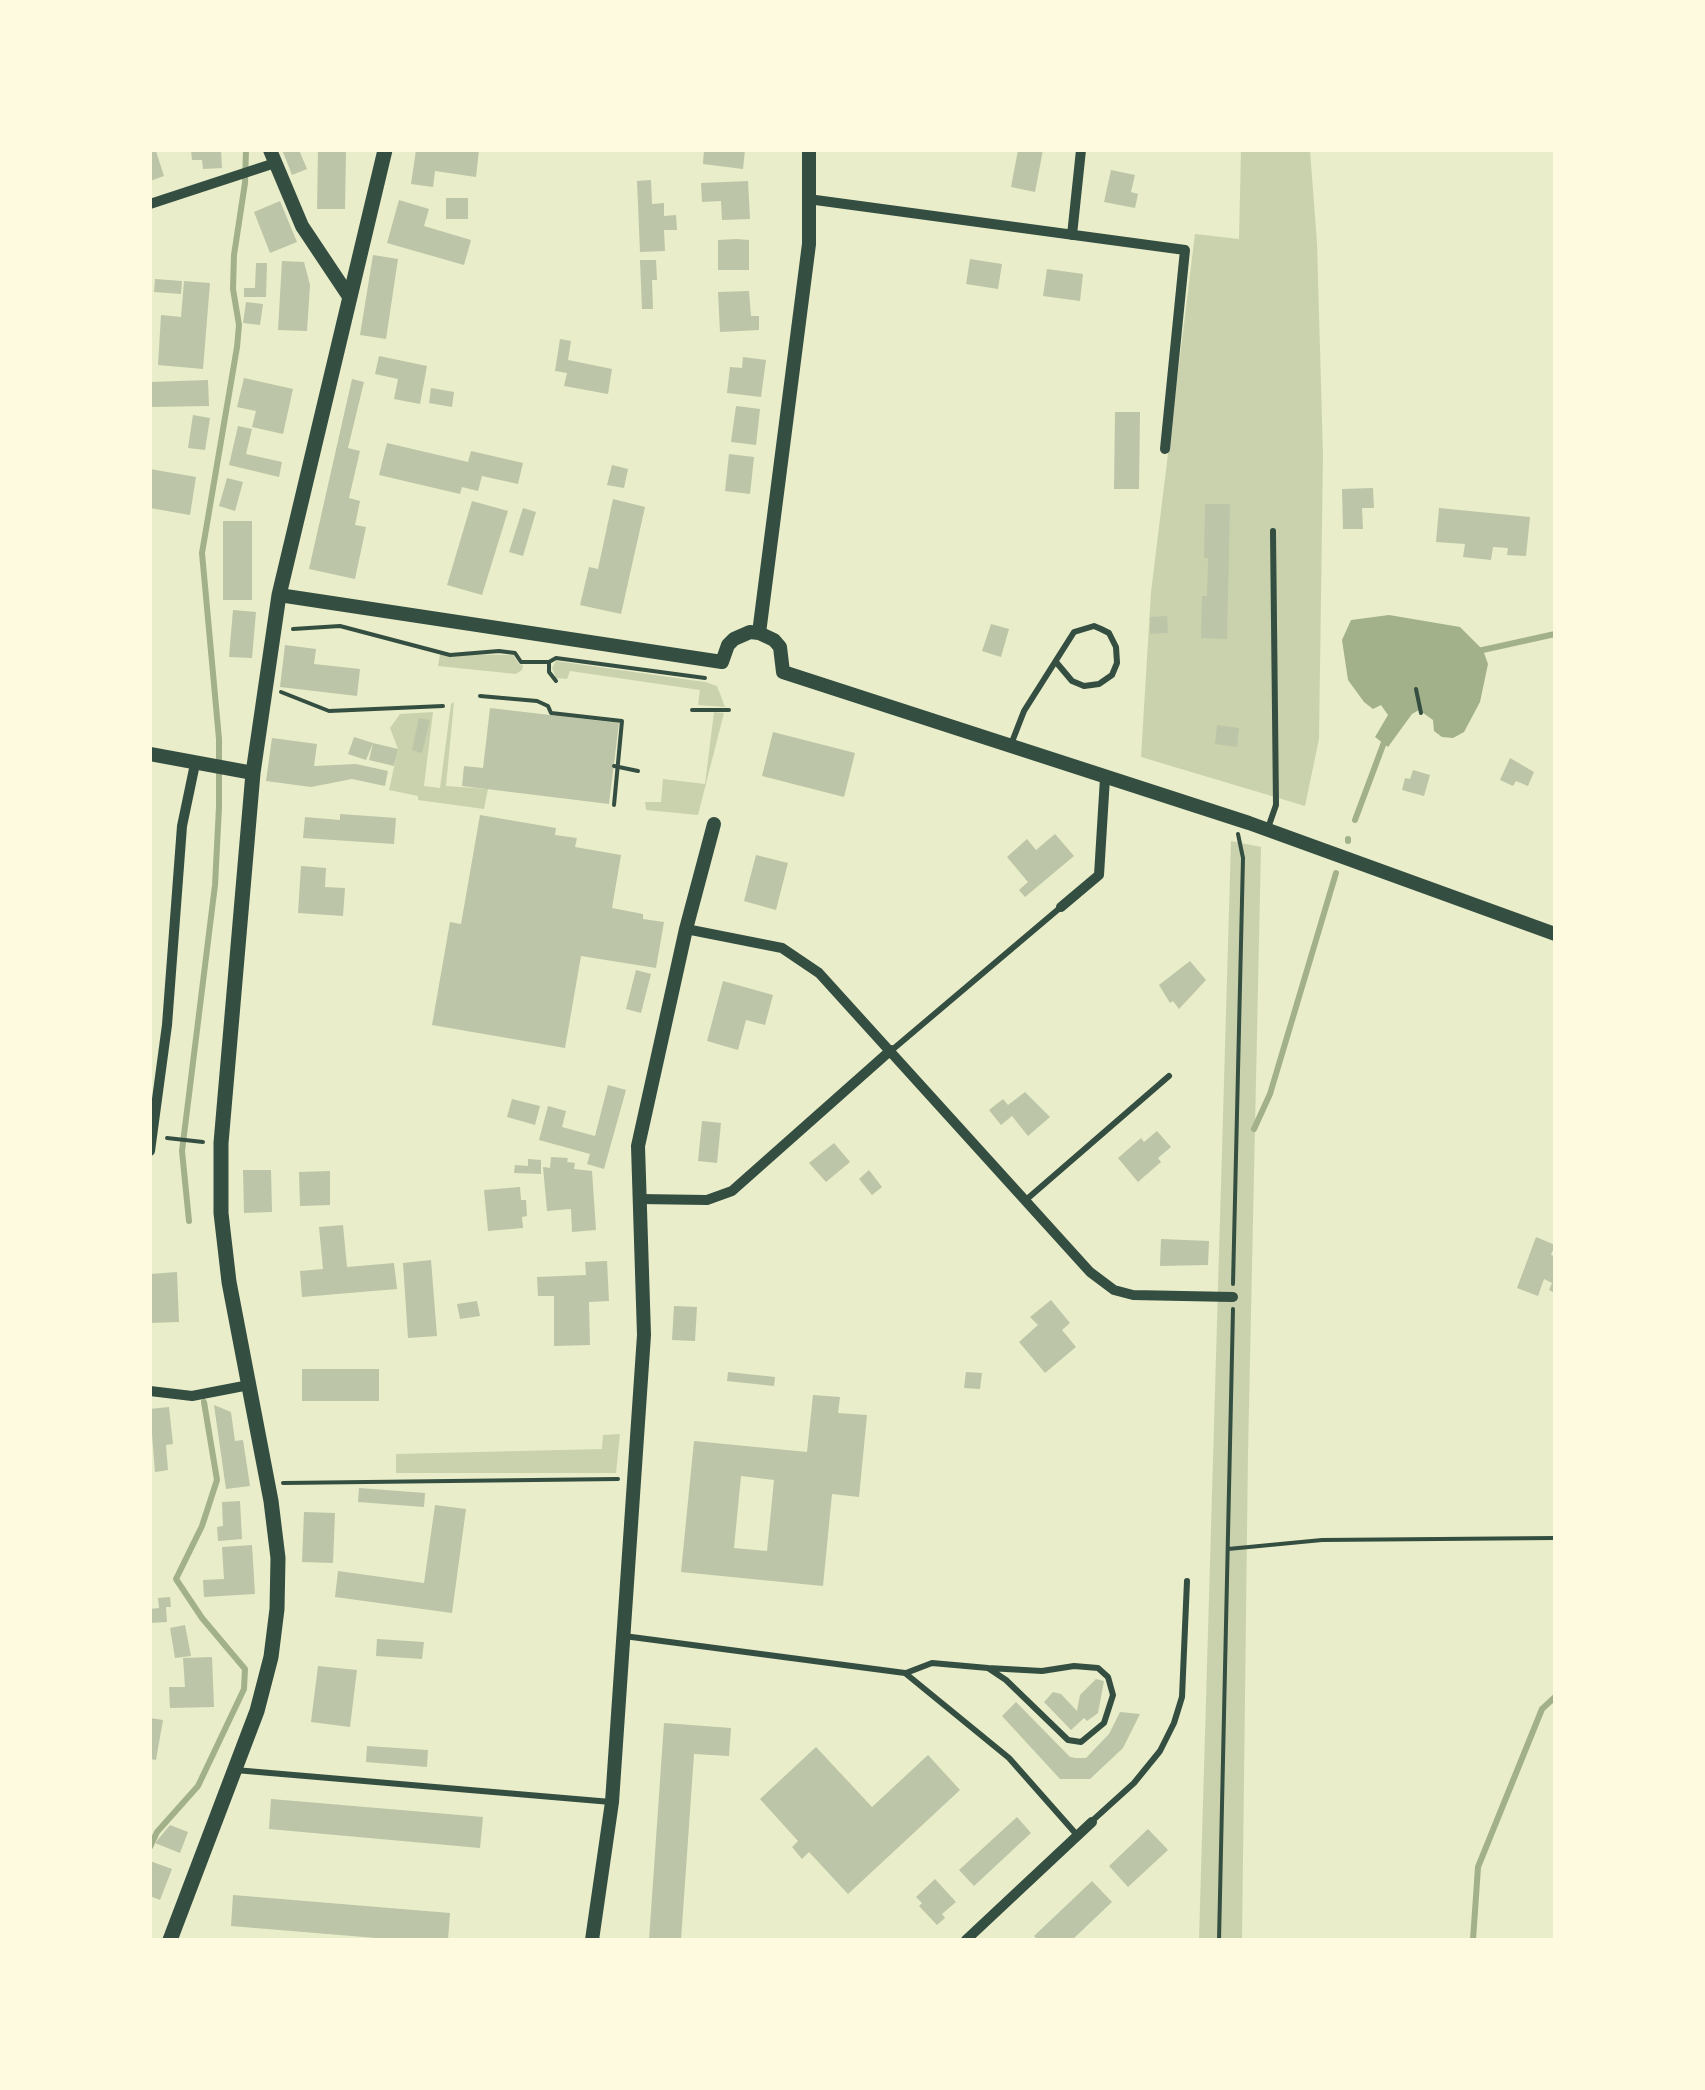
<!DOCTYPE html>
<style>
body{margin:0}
#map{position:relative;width:1705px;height:2090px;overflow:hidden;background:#e9edc9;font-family:"DejaVu Sans",sans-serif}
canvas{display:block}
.frame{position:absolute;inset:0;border:152px solid #fefae0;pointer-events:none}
</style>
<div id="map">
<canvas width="1705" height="2090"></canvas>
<div class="frame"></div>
</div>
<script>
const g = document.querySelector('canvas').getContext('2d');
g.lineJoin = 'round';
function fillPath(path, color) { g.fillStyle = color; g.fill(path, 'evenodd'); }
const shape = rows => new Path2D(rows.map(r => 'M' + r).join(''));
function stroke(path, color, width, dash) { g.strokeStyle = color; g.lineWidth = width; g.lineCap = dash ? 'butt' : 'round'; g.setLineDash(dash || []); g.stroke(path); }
const green = shape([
 [1241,150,1310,150,1317,243,1323,455,1319,739,1305,806,1141,757,1151,592,1195,234,1239,239],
 [440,654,513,655,519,664,523,665,522,670,516,674,438,666],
 [556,661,705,682,717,686,725,707,698,705,700,690,570,671,567,679,556,678,552,668],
 [454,702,446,786,488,789,484,809,418,800,418,796,389,790,398,749,390,728,400,714,433,712,424,786,440,788,451,704],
 [714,712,724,713,698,815,646,810,645,802,661,802,663,779,705,784],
 [1231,841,1261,847,1248,1453,1242,1940,1199,1940],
 [620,1434,616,1473,396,1473,396,1454,602,1449,603,1435]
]);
const water = shape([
 [1389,615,1460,627,1483,650,1488,664,1480,702,1464,732,1453,738,1442,737,1434,731,1433,720,1419,710,1412,714,1388,747,1375,737,1388,715,1381,705,1373,709,1364,702,1348,680,1342,640,1351,620]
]);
const stream = shape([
 [1478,651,1555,634],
 [1355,820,1386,737],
 [1348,841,1348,839],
 [1254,1129,1270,1094,1336,873],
 [189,1221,182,1151,215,885,219,807,219,739,202,553,237,347,239,325,233,289,234,255,245,183,246,150],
 [150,1847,157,1832,198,1786,244,1689,245,1669,202,1618,176,1579,202,1526,217,1480,204,1402],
 [1473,1940,1478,1867,1542,1709,1555,1697]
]);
const building = shape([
 [191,150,221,150,222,168,203,169,202,160,192,160],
 [299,150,307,169,292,175,283,152],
 [318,150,346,150,345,209,317,209],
 [416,150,479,150,476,177,435,171,433,187,411,184],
 [704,150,745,150,743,169,703,164],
 [1018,150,1043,150,1035,192,1011,187],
 [156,151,164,176,150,181,150,153],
 [1111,170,1135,175,1131,192,1138,194,1135,208,1104,202],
 [651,180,652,204,664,203,664,216,676,215,677,230,664,230,665,251,640,252,637,181],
 [748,181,750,219,722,220,721,201,702,202,701,183],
 [446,198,468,198,468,219,446,219],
 [399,200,429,209,424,226,471,240,464,265,387,243],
 [280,201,297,242,270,253,254,212],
 [736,239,749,240,749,270,718,270,718,240],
 [373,255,398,259,386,339,360,335],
 [970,259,1002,264,998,289,966,284],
 [640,260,656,260,657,280,652,280,653,309,642,309],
 [282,261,304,262,310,285,307,331,278,330],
 [256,263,267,263,266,297,244,297,244,288,255,288],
 [1047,269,1083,274,1080,301,1043,296],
 [155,279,182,281,181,294,154,292],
 [184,281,210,283,203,369,158,365,161,315,181,317],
 [749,291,751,316,759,316,759,330,720,332,718,292],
 [246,302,263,304,260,325,243,323],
 [560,339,571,341,568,360,612,369,608,394,564,386,567,373,555,371],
 [379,356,427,366,420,404,394,399,398,379,375,374],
 [743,357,766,360,761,397,727,393,730,367,742,368],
 [244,378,293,389,283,434,252,427,256,411,237,407],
 [352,379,364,382,348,448,360,451,349,498,360,501,355,525,366,527,355,579,309,569],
 [208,380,209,406,150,407,150,382],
 [431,388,454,392,452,407,429,403],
 [736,406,760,409,756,445,731,442],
 [1115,412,1140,412,1139,489,1114,489],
 [193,415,210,418,205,450,188,448],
 [238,426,252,429,246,454,282,462,279,477,229,465],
 [387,443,468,462,471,451,523,463,518,484,482,476,478,491,462,487,460,494,379,475],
 [729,454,754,457,750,494,725,491],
 [612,465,628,469,624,488,607,485],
 [150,469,196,477,190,515,150,508],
 [227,478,243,482,235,511,219,506],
 [1373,488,1374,508,1362,508,1363,529,1343,529,1342,489],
 [613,499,645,507,621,614,580,605,589,567,598,569],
 [472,501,508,511,482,595,447,585],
 [1205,504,1230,504,1227,639,1201,638,1202,596,1207,596,1208,558,1204,558],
 [523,508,536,512,523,556,509,552],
 [1439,508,1530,517,1526,556,1507,555,1508,548,1493,547,1491,560,1463,557,1465,544,1436,542],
 [223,521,252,521,252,600,223,600],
 [233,610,256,612,252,658,229,657],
 [1167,616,1168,633,1150,634,1150,617],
 [991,624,1009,629,1001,657,982,651],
 [285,645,316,649,314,664,360,669,357,696,280,687],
 [490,708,619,723,609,804,462,786,464,766,483,768],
 [419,718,430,720,422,753,412,750],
 [1217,725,1239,728,1237,747,1215,744],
 [773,732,855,753,844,797,762,776],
 [354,737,373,743,366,760,348,754],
 [272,738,317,744,314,766,356,764,388,771,385,786,352,779,311,787,266,781],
 [373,743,398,749,394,766,369,760],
 [1510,758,1534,772,1528,786,1516,781,1513,786,1500,780],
 [1413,770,1430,775,1424,796,1402,790,1405,778,1410,779],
 [340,814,396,818,394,844,303,838,305,817,340,820],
 [480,815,556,828,555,835,577,838,575,847,621,855,612,908,643,914,643,919,664,922,656,968,581,956,565,1048,432,1025,450,922,461,924],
 [1055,834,1074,856,1025,897,1019,890,1028,882,1007,857,1027,839,1036,850],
 [756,855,788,863,776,910,744,901],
 [301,866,326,868,325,887,345,888,343,916,298,913],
 [1190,961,1206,980,1179,1009,1173,1001,1170,1003,1159,985],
 [636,970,651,974,641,1013,626,1009],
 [723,981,773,995,765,1025,746,1020,738,1050,707,1041],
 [608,1085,626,1090,604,1169,587,1164,590,1154,539,1140,548,1106,566,1111,562,1127,595,1136],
 [1025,1092,1050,1117,1028,1136,1012,1116,1001,1125,989,1110,1003,1099,1008,1105],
 [512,1099,540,1106,535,1125,507,1117],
 [702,1121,721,1123,717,1163,698,1161],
 [1157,1131,1171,1147,1158,1158,1161,1162,1138,1182,1118,1158,1141,1138,1144,1142],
 [834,1143,850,1162,826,1182,809,1163],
 [551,1157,568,1158,567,1162,575,1163,574,1169,592,1171,596,1230,572,1232,571,1209,547,1211,543,1167,550,1168],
 [528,1159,541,1160,541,1174,514,1173,515,1165,528,1166],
 [243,1170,271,1170,272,1212,244,1213],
 [869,1170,882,1187,872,1195,859,1179],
 [330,1171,330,1205,300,1206,299,1172],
 [520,1187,521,1200,526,1200,527,1216,522,1217,523,1228,488,1231,484,1190],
 [343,1225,347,1267,394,1263,397,1289,302,1297,300,1271,323,1269,319,1227],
 [1536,1237,1555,1245,1551,1255,1555,1256,1555,1293,1549,1290,1552,1283,1544,1279,1538,1296,1517,1288],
 [1161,1239,1209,1241,1208,1265,1160,1266],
 [431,1260,437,1336,408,1338,403,1263],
 [607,1261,609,1301,589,1302,590,1345,554,1346,554,1296,538,1296,537,1277,586,1275,585,1262],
 [177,1272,179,1322,150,1323,150,1274],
 [1051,1300,1070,1323,1062,1330,1076,1347,1045,1373,1019,1342,1038,1325,1030,1317],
 [477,1301,480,1316,460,1319,457,1304],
 [674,1306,697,1307,695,1341,672,1340],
 [302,1369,379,1369,379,1401,302,1401],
 [728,1372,775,1377,774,1386,727,1381],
 [966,1372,982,1373,980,1389,964,1388],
 [813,1395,840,1397,838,1413,867,1415,859,1497,832,1494,823,1586,681,1572,694,1441,807,1452],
 [741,1476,774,1480,767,1551,734,1548],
 [214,1405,231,1412,235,1441,243,1440,250,1486,226,1489],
 [169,1407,173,1444,166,1445,168,1470,155,1472,150,1409],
 [359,1488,425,1493,424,1507,358,1502],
 [240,1501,242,1539,218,1541,217,1527,223,1526,222,1502],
 [435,1505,466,1509,452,1613,335,1597,338,1571,424,1583],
 [304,1512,335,1513,333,1563,302,1562],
 [252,1545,255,1594,204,1597,203,1580,224,1579,222,1547],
 [170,1597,171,1607,166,1607,167,1622,150,1623,150,1609,159,1608,158,1598],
 [185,1625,191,1656,175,1658,170,1628],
 [377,1639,424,1642,422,1659,376,1656],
 [212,1657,214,1707,170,1708,169,1687,185,1687,183,1658],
 [318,1666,357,1670,350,1727,311,1722],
 [1096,1679,1104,1681,1098,1713,1087,1721,1084,1718,1071,1730,1044,1702,1053,1692,1061,1694,1077,1711,1080,1695],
 [1016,1702,1070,1757,1076,1758,1086,1758,1109,1734,1120,1712,1140,1714,1123,1748,1090,1779,1060,1779,1002,1716],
 [150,1718,163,1720,156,1760,150,1759],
 [664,1723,731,1728,729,1756,694,1754,681,1940,649,1940],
 [367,1746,428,1750,427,1767,366,1762],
 [816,1747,872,1807,928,1755,960,1790,848,1894,809,1852,802,1859,792,1847,798,1841,760,1799],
 [271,1799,483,1817,480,1848,269,1829],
 [1017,1817,1031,1833,974,1886,959,1870],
 [170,1825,188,1832,180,1853,155,1843],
 [1148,1829,1168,1850,1128,1887,1109,1866],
 [150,1861,172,1869,160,1900,150,1896],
 [935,1879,956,1902,942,1914,945,1918,937,1925,919,1906,922,1903,916,1897],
 [1092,1881,1112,1902,1072,1940,1038,1940,1034,1936],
 [233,1895,450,1913,448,1940,400,1940,231,1926]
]);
const path = shape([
 [293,629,340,626,450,655,499,651,515,653,521,662,549,662],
 [556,681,549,672,549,662,556,658,705,678],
 [1416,689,1421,713],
 [281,692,329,711,443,706],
 [480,696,537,701,548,706,551,713,622,721,614,805],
 [692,710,729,710],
 [614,766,638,771],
 [167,1138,203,1142],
 [1233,1284,1243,858,1238,834],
 [283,1483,618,1479],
 [1228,1549,1322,1540,1555,1538],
 [1219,1940,1233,1309]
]);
const service = shape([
 [1010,747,1024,711,1074,632,1094,626,1101,629,1109,633,1116,647,1117,663,1112,675,1099,684,1084,686,1072,681,1056,662],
 [1268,828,1276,805,1273,531],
 [892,1050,1061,907],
 [1027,1199,1169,1076],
 [624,1636,905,1673,1009,1758,1077,1835],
 [906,1673,932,1663,988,1668,1006,1680,1068,1740,1081,1742,1104,1723,1113,1695,1108,1677,1098,1668,1074,1666,1042,1671,988,1668],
 [235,1770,611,1802],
 [1092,1821,1134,1783,1160,1751,1174,1723,1182,1697,1187,1581]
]);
const minor = shape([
 [808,199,1185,250,1165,449],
 [150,204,275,163],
 [1072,235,1081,150],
 [1061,907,1099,875,1105,778],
 [686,929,782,948,819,973,1090,1272,1114,1290,1133,1295,1233,1297],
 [150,1151,167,1025,182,826,195,764],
 [639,1199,707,1200,732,1191,891,1050],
 [150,1391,192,1396,249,1385],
 [966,1940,1092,1822]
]);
const tertiary = shape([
 [270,150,302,226,350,298],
 [279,595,722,662,728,645,734,639,750,632,759,633,774,640,780,647,783,672,1249,823,1555,934],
 [759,633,809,244,809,150],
 [150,754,253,773],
 [592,1940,612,1802,644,1335,638,1146,686,929,714,824]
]);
const secondary = shape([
 [170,1940,257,1711,271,1657,277,1609,278,1558,271,1501,229,1282,221,1213,221,1143,253,773,279,595,385,150]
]);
fillPath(green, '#cad2ad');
fillPath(water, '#a3b18a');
stroke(stream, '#a3b18a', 6);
fillPath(building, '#bcc5a7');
stroke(path, '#344e41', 4);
stroke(service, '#344e41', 6);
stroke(minor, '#344e41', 10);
stroke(tertiary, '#344e41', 14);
stroke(secondary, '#344e41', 15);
</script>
